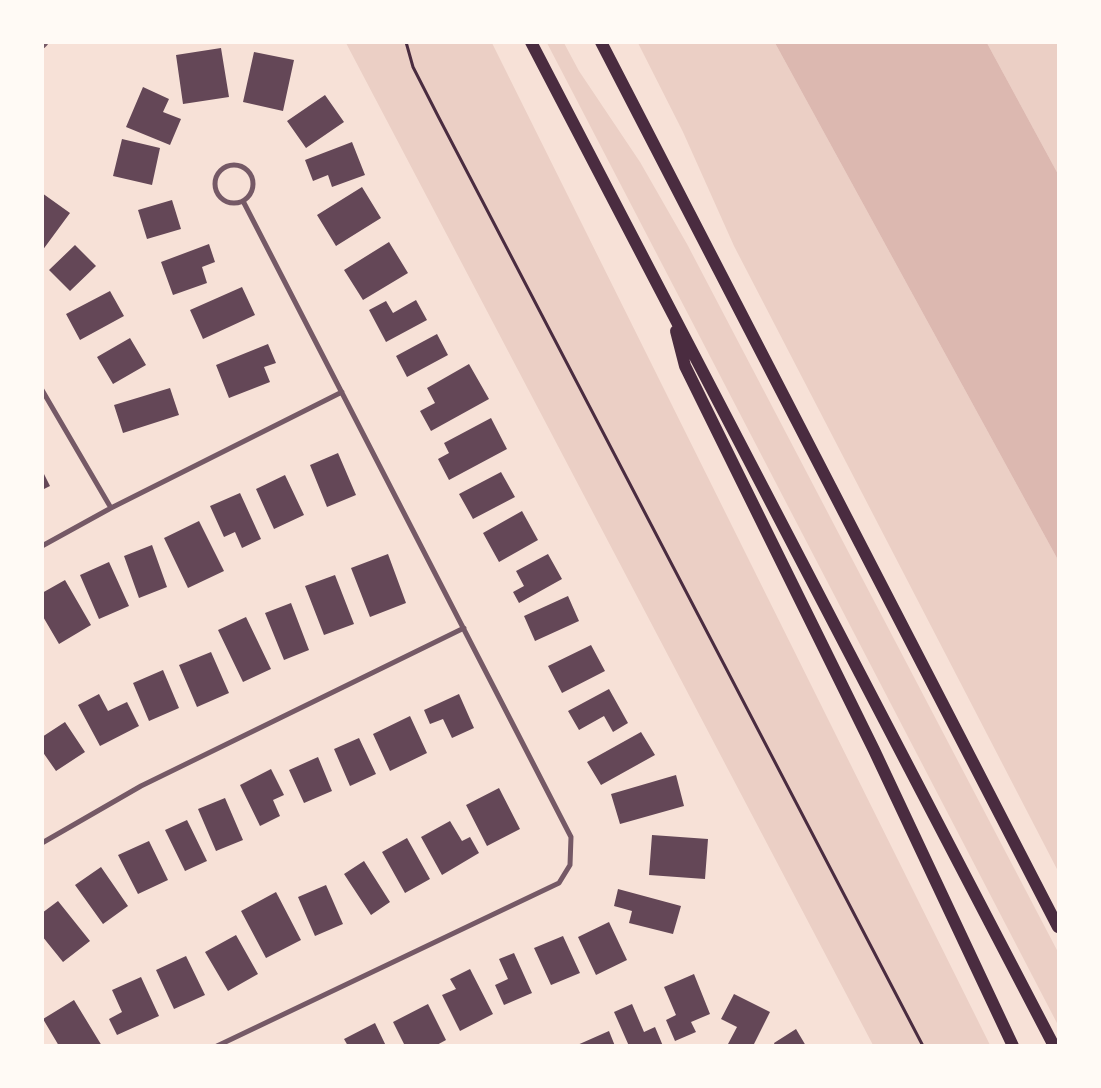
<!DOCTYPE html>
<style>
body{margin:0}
#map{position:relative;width:1101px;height:1088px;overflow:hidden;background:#f7e1d7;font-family:Poppins,sans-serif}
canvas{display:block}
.frame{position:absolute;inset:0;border:44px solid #fffaf5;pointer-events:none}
</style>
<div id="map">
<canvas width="1101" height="1088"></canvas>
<div class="frame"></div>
</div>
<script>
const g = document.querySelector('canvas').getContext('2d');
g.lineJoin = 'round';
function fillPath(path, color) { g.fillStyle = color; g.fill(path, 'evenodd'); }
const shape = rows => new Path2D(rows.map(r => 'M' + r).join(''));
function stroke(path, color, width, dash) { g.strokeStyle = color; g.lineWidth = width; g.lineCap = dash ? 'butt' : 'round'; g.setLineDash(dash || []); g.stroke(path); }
const green = shape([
 [346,43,492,43,990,1045,873,1045],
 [547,43,564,43,579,71,640,162,687,244,1058,952,1058,1025],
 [638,43,775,43,1058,560,1058,871,734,246,683,132],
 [987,43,1058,43,1058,174]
]);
const water = shape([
 [775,43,987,43,1058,174,1058,560]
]);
const building = shape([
 [221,48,229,97,183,104,176,55],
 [254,52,294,60,283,111,243,102],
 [143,87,169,99,163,112,181,119,170,145,126,127],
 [325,95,344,122,306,148,287,121],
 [122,139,160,148,152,185,113,176],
 [352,142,365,175,332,187,328,175,313,181,305,160],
 [362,187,381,218,336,246,317,215],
 [42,193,70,213,42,251],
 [172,200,181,229,147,239,138,210],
 [389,242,408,273,363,300,344,270],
 [209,244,215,262,202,267,207,283,173,295,161,262],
 [75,245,96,266,70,291,49,270],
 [242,287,255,315,203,339,190,310],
 [110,291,124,316,80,340,66,314],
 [416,300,427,320,386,342,369,310,386,301,393,313],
 [437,334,448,355,407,377,396,356],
 [130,338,146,365,113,384,97,357],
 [268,344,276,363,264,367,270,382,229,398,216,365],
 [469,364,489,399,431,431,420,411,435,403,427,388],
 [170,388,179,415,123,433,114,405],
 [491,418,507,449,449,480,438,459,449,453,444,443],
 [338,453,356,495,327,507,310,465],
 [42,470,50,486,42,490],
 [501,472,515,497,473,519,459,494],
 [285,475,304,515,274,529,256,489],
 [240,493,261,539,242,548,235,532,224,537,210,506],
 [522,511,538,540,499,562,483,533],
 [199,521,224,571,188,588,164,538],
 [152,545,167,587,139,598,124,556],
 [388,554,406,603,370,617,351,568],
 [548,554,562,579,519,603,513,592,524,586,516,571],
 [109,562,129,606,99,619,80,575],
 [335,575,354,624,324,635,305,586],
 [65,580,91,625,59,644,42,615,42,593],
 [568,596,579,621,535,641,524,616],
 [291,603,309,650,284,660,265,613],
 [246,617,271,669,243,682,218,630],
 [591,645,605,671,562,693,548,666],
 [211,652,229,693,197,707,179,665],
 [163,670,179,708,149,721,133,683],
 [609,689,628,723,613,732,604,716,579,730,568,711],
 [99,694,108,711,127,702,139,726,100,746,78,705],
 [459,694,474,728,452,738,443,719,430,724,424,710],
 [410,716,427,753,390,771,373,734],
 [65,722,85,752,56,771,42,751,42,737],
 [641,732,655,755,601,785,587,762],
 [359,738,376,774,350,786,334,749],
 [318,757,332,791,304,803,289,770],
 [271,769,284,795,273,800,280,816,260,826,240,785],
 [676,775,684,806,620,824,611,794],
 [499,788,520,829,487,846,466,805],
 [225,798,243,840,216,851,198,809],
 [187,820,207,861,185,871,165,830],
 [450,821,462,841,470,837,479,853,442,875,421,837],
 [652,835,708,839,705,879,649,875],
 [407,838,430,879,405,893,382,852],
 [149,841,168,880,138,894,118,855],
 [364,861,390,902,371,915,344,874],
 [101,867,128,906,103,924,75,885],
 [326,885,343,924,315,936,298,897],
 [618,889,681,906,673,934,629,923,632,911,614,906],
 [276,892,301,940,266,958,241,911],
 [58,901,90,941,63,962,42,936,42,913],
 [609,922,627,960,596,975,578,937],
 [236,935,258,974,228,991,205,952],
 [563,936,580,973,551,985,534,948],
 [514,953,532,993,504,1005,495,985,508,979,499,959],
 [186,956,205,995,174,1009,156,970],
 [470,969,493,1014,460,1031,442,995,456,989,450,979],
 [694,974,710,1014,691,1022,696,1032,675,1041,666,1020,676,1015,664,987],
 [141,977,159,1016,117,1035,109,1019,122,1012,112,990],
 [734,994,770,1012,753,1046,728,1044,737,1027,721,1019],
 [74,1000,102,1046,59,1046,43,1019],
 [428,1004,446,1040,435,1046,405,1046,393,1022],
 [632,1004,644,1032,655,1027,663,1046,629,1046,614,1012],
 [375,1023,386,1046,348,1046,344,1039],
 [796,1029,806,1046,775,1046,774,1043],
 [609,1031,615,1046,575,1046]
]);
const path = shape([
 [406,42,413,67,438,116,923,1046]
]);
const minor = shape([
 '215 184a19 19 0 1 1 38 0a19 19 0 1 1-38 0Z',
 [42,390,111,508],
 [42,546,111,508,342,392],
 [42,843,141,786,464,628],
 [217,1046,559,883,570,865,571,837,243,201]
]);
const tertiary = shape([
 [42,44,44,42]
]);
const primary = shape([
 [531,42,1054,1046],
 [601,42,1058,927],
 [676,331,685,366,874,750,1013,1046]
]);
fillPath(green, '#ebcfc5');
fillPath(water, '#dcb8b0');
fillPath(building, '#644757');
stroke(path, '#4a2c40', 3);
stroke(minor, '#755966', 5);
stroke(tertiary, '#755966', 9);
stroke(primary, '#4a2c40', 12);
</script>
